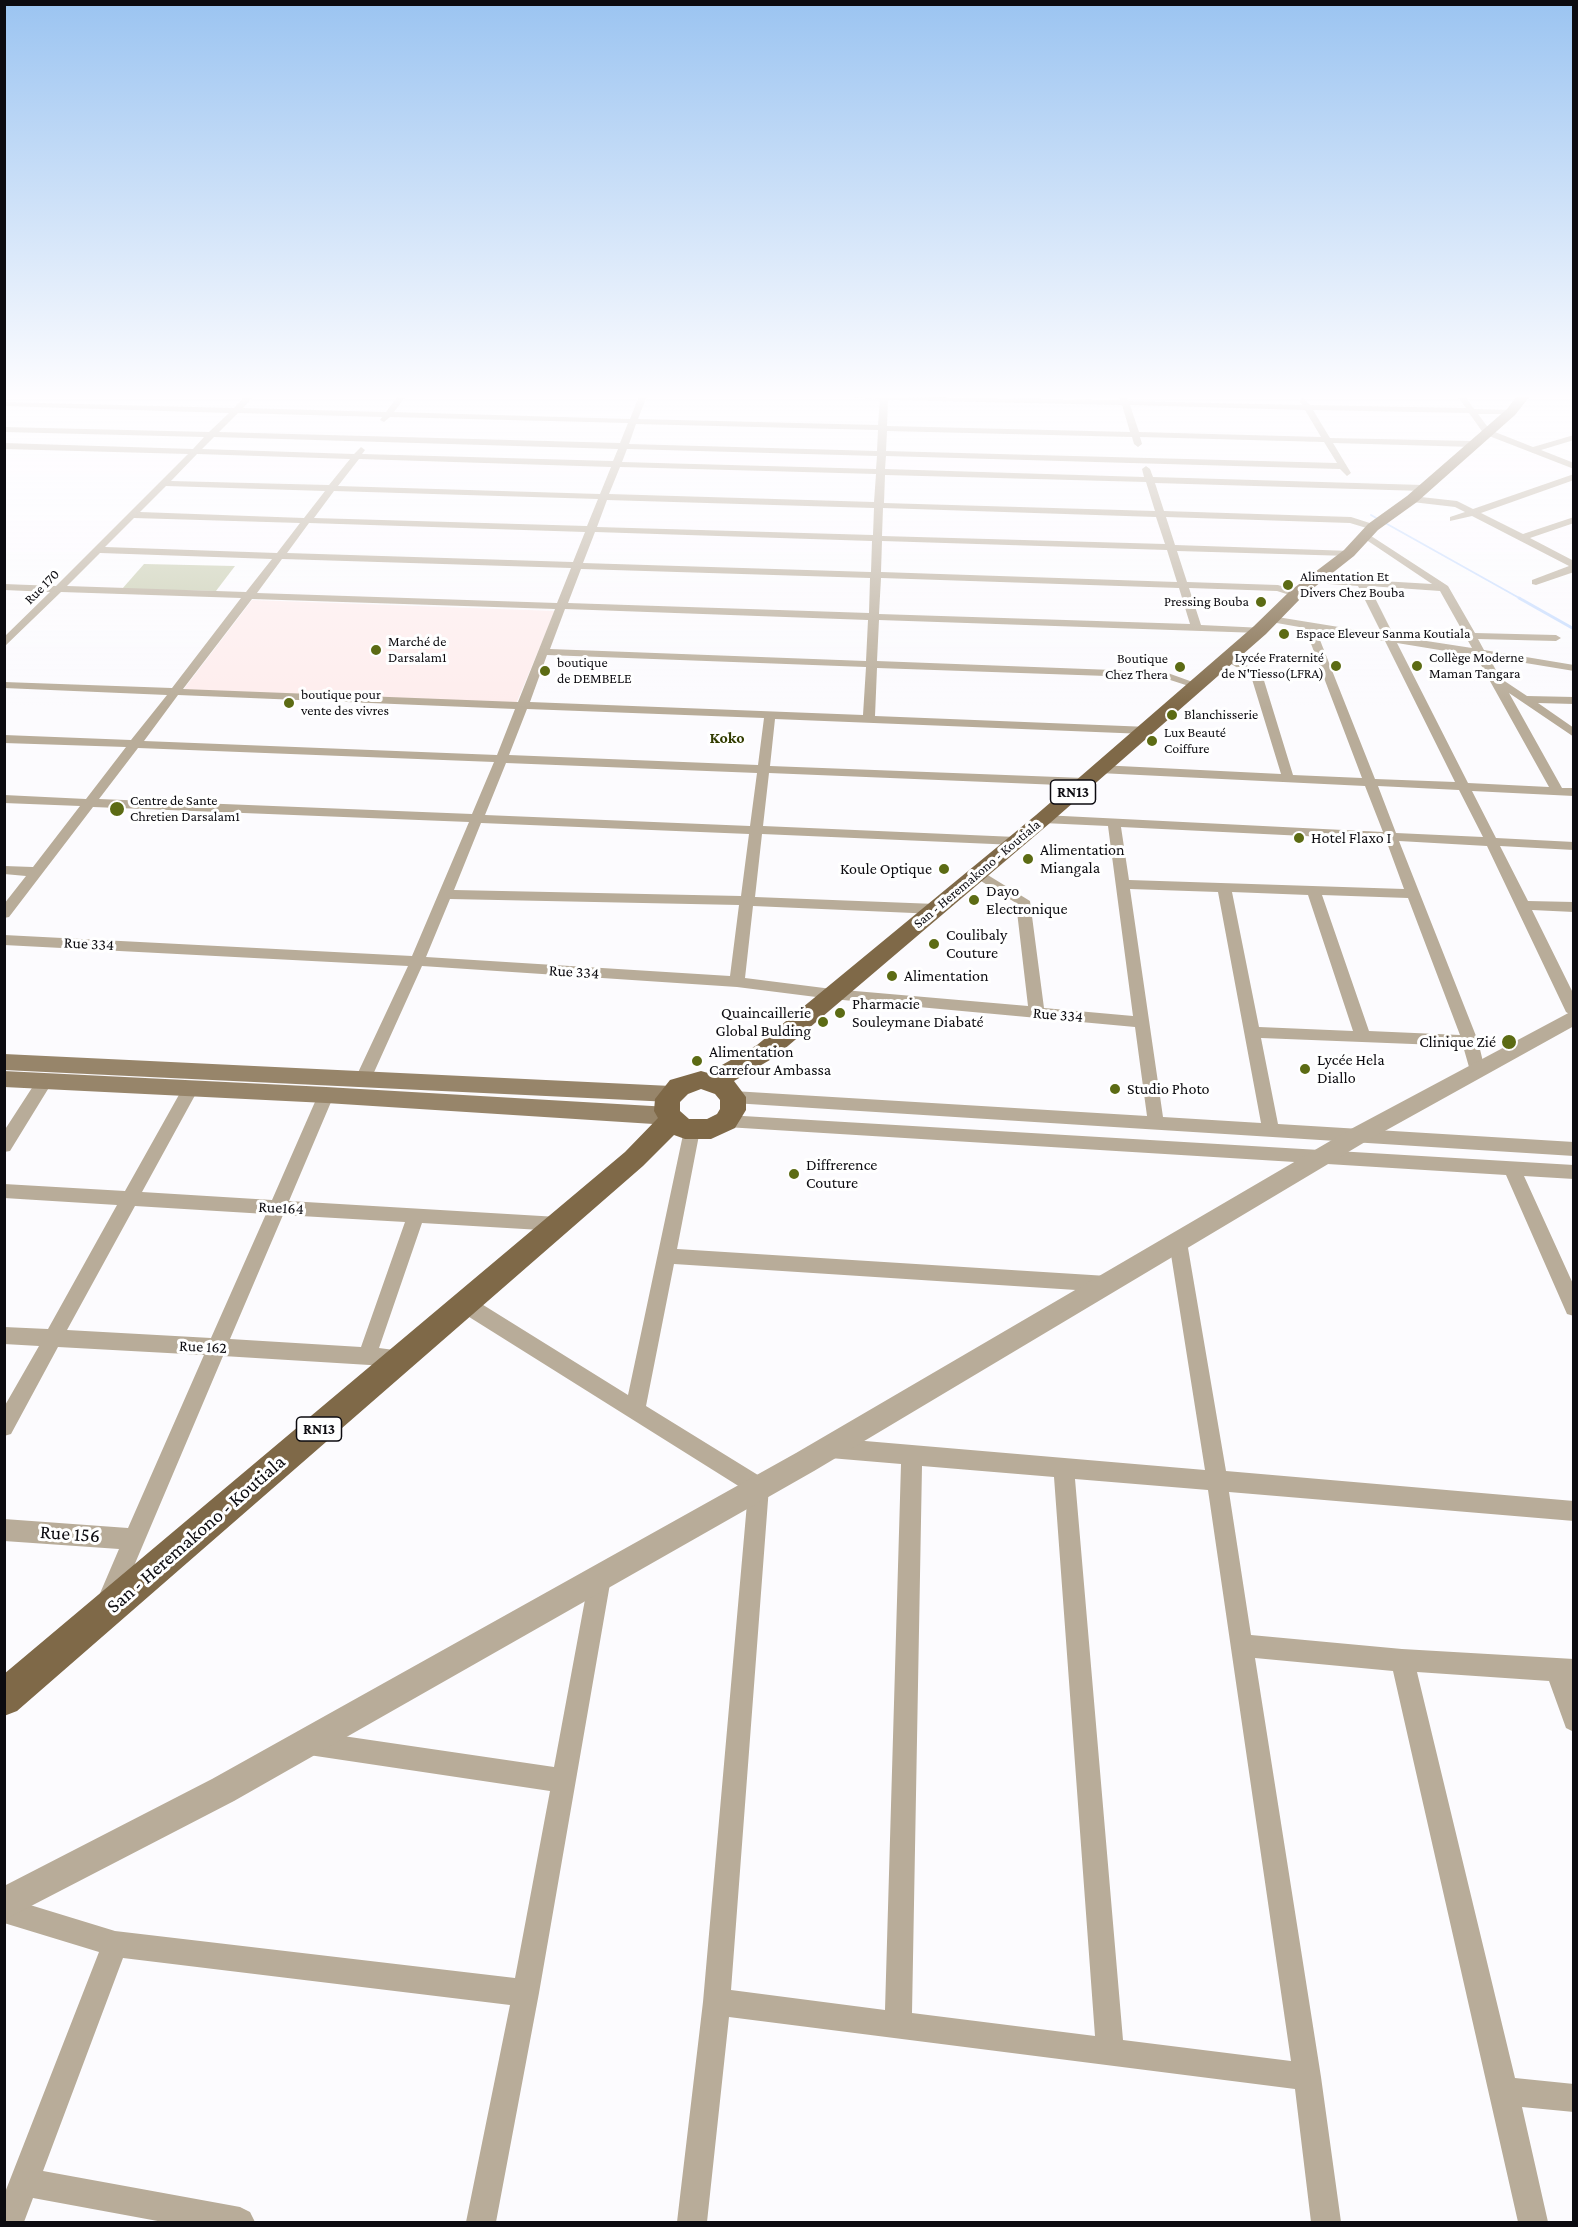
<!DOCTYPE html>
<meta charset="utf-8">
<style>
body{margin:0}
#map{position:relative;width:1578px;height:2227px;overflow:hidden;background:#fcfbfe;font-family:"Crimson Pro",serif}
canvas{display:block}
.frame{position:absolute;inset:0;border:6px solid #0c0b10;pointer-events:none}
</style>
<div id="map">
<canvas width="1578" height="2227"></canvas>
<div class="frame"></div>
</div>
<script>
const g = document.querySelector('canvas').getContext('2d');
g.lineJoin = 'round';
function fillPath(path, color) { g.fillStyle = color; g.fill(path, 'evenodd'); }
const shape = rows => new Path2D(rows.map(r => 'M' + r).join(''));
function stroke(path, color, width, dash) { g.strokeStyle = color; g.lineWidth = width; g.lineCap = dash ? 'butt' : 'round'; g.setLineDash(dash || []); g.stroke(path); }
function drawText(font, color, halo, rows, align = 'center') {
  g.font = font + ' "Crimson Pro",serif'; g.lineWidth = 6; g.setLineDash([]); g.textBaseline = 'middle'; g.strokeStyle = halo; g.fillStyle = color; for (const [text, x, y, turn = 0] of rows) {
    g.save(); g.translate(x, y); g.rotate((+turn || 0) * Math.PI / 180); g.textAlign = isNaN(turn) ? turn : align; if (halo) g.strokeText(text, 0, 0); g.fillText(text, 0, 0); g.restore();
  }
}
const commercial = shape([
 [252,600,555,611,516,704,183,690]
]);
const green = shape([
 [144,564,235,566,216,591,122,589]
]);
const streamFar1 = shape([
 [1371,515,1521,599]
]);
const stream = shape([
 [1519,598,1574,629]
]);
const minor = shape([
 [245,396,254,396,243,408,386,412,398,396,406,396,394,412,630,419,639,396,647,396,638,419,878,425,880,399,832,396,1120,400,1119,396,1127,396,1128,401,1302,405,1299,400,1303,398,1310,405,1466,408,1457,396,1465,396,1474,409,1514,410,1515,412,1511,414,1478,414,1490,430,1533,447,1574,435,1574,440,1541,450,1574,463,1574,469,1484,434,1469,413,1313,410,1330,438,1474,441,1478,444,1474,447,1333,443,1351,473,1347,476,1340,469,886,456,885,469,1144,477,1142,469,1146,466,1150,469,1153,477,1423,485,1428,488,1423,491,1155,483,1164,511,1351,517,1376,525,1378,527,1373,530,1350,523,1166,517,1175,545,1352,551,1352,555,1349,556,1177,551,1187,582,1278,585,1300,592,1300,596,1296,597,1277,591,1189,588,1201,625,1264,628,1264,632,1260,633,879,620,877,661,1165,672,1201,685,1195,688,1164,678,877,668,875,716,1149,727,1149,733,1145,734,775,719,770,766,1084,778,1090,782,1084,786,769,773,763,826,1016,837,1023,841,1016,845,762,834,755,897,936,904,943,909,936,914,753,906,745,978,832,989,1028,1006,1016,903,973,876,971,873,973,870,978,869,1030,901,1044,1008,1133,1016,1108,826,1043,823,1036,819,1043,815,1383,832,1365,786,1099,773,1093,769,1099,765,1281,774,1251,676,1223,659,1223,655,1227,654,1262,674,1293,775,1362,778,1305,628,1271,622,1266,619,1271,616,1382,634,1358,586,1314,583,1309,580,1314,577,1432,584,1362,537,1360,535,1365,532,1448,586,1475,633,1556,635,1561,638,1556,641,1478,639,1484,650,1574,665,1574,671,1489,657,1500,678,1527,696,1574,697,1574,704,1538,703,1574,728,1574,737,1509,693,1562,788,1574,788,1574,796,1472,791,1496,838,1574,842,1574,850,1500,846,1528,901,1574,902,1574,912,1532,910,1574,995,1574,1017,1566,1012,1487,846,1399,841,1478,1041,1485,1070,1483,1074,1477,1076,1471,1074,1463,1046,1261,1038,1278,1124,1574,1142,1574,1156,733,1103,727,1101,725,1097,727,1093,733,1091,1147,1116,1135,1027,832,999,737,987,422,966,371,1079,369,1083,363,1085,357,1083,355,1079,408,966,4,945,4,935,412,956,469,822,93,807,9,917,4,918,4,904,26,876,4,874,4,866,33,867,80,806,4,803,4,795,86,799,126,747,4,743,4,735,131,740,167,695,4,688,4,682,172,688,241,598,61,592,4,647,4,637,50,592,4,590,4,584,56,586,188,454,4,449,4,443,193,449,204,437,4,432,4,427,209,432,229,413,4,406,4,402,234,408,245,396],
 [888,400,1122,405,1130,432,887,426,888,400],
 [1130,405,1305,410,1321,437,1139,432,1130,405],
 [238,413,382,417,380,420,384,422,390,417,628,423,620,443,219,432,238,413],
 [636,424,878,430,877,451,629,444,636,424],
 [887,431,1132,437,1134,444,1138,447,1142,444,1140,437,1324,442,1337,463,886,451,887,431],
 [214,437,618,449,613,461,362,454,365,450,361,447,354,454,202,449,214,437],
 [627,449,877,456,876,469,622,462,627,449],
 [197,454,350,459,329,485,171,481,197,454],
 [359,459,611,467,600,494,338,486,359,459],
 [620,467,876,474,874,502,609,494,620,467],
 [885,475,1146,482,1155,511,884,503,885,475],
 [166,486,325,491,304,518,140,512,166,486],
 [334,491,598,499,587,526,314,518,334,491],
 [607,500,874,508,873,535,597,527,607,500],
 [883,508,1156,517,1165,544,882,536,883,508],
 [134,518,300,523,277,553,105,547,134,518],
 [309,523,585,532,573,562,287,553,309,523],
 [595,532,872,541,871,572,583,563,595,532],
 [882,541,1167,550,1177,582,881,572,882,541],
 [100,553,272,559,246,592,67,586,100,553],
 [282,559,571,568,557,603,257,593,282,559],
 [581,569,870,578,869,613,568,603,581,569],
 [881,578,1179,588,1190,624,879,614,881,578],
 [1369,586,1440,591,1472,648,1394,636,1369,586],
 [252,599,555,609,518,702,183,689,252,599],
 [565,609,868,620,866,661,550,649,565,609],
 [1316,630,1385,641,1455,782,1375,779,1316,630],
 [1397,643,1476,656,1549,787,1468,783,1397,643],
 [547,655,866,667,863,715,530,702,547,655],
 [178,695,515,709,497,755,144,741,178,695],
 [527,709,764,718,758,765,509,755,527,709],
 [138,748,494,762,472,814,99,799,138,748],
 [506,763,757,773,750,826,485,815,506,763],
 [1378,786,1459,790,1483,837,1396,833,1378,786],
 [481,823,749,834,741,896,454,890,481,823],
 [1121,827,1386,840,1404,889,1129,880,1121,827],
 [1130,889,1218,892,1261,1123,1163,1117,1130,889],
 [1232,892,1308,895,1353,1031,1259,1027,1232,892],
 [1322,895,1408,898,1460,1035,1369,1031,1322,895],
 [450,899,739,905,730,976,426,957,450,899],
 [1574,474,1574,480,1481,513,1523,534,1574,517,1574,523,1530,538,1574,561,1574,572,1536,585,1532,584,1532,580,1569,566,1472,516,1450,521,1450,517,1465,512,1455,507,1412,502,1407,499,1412,496,1457,501,1473,509,1574,474],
 [45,1075,51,1077,53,1081,10,1151,4,1152,4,1131,39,1077,45,1075],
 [191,1082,197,1084,199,1088,142,1192,272,1200,318,1095,320,1091,326,1089,332,1091,334,1095,289,1201,558,1217,564,1219,567,1224,564,1229,558,1231,422,1223,379,1348,409,1352,412,1358,409,1364,402,1367,223,1356,117,1606,109,1609,101,1606,98,1598,119,1549,4,1541,4,1519,128,1528,204,1355,58,1347,11,1434,4,1436,4,1407,39,1346,4,1344,4,1327,48,1329,117,1205,4,1198,4,1184,125,1191,185,1084,191,1082],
 [135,1206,266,1214,211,1338,67,1330,135,1206],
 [283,1215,405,1222,361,1347,230,1339,283,1215],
 [726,1115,1574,1165,1574,1179,1524,1176,1574,1286,1574,1316,1567,1314,1506,1175,726,1127,720,1126,718,1121,720,1116,726,1115],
 [692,1124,698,1125,700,1130,677,1249,1107,1276,1114,1278,1116,1284,1114,1290,1107,1292,674,1264,646,1406,766,1480,769,1487,731,1990,885,2010,901,1464,830,1458,823,1455,820,1448,823,1441,830,1438,1205,1470,1169,1242,1172,1237,1178,1234,1184,1237,1187,1242,1226,1471,1574,1501,1574,1521,1229,1492,1251,1635,1402,1649,1574,1659,1574,1732,1566,1728,1549,1681,1417,1672,1515,2078,1574,2084,1574,2112,1522,2107,1548,2222,1518,2222,1393,1671,1255,1658,1321,2077,1341,2222,1311,2222,1295,2089,729,2017,707,2222,677,2222,703,2002,748,1492,458,1310,456,1304,458,1298,465,1296,472,1298,628,1395,684,1130,686,1125,692,1124],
 [922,1466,1054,1477,1095,2036,912,2013,922,1466],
 [1075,1479,1208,1490,1291,2061,1123,2040,1075,1479],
 [600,1567,608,1570,611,1578,539,1993,496,2222,466,2222,510,2005,123,1958,43,2171,240,2207,250,2212,255,2222,163,2222,33,2198,24,2222,4,2222,4,2195,99,1952,4,1923,4,1897,115,1931,515,1978,550,1791,309,1755,301,1751,297,1743,301,1735,309,1731,554,1767,589,1578,592,1570,600,1567]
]);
const tertiary = shape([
 [1574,1010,1574,1026,1365,1142,814,1471,234,1801,4,1920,4,1886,212,1779,796,1453,1349,1130,1574,1010]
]);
const secondary = shape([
 [4,1054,671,1086,679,1088,682,1094,679,1100,671,1102,4,1070,4,1054],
 [4,1071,326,1087,669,1107,677,1110,680,1116,677,1122,669,1125,326,1103,4,1087,4,1071]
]);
const primary = shape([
 [1517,396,1530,396,1515,415,1417,502,1378,530,1354,556,1302,597,1266,634,1050,823,775,1057,734,1081,746,1097,746,1110,735,1128,711,1139,685,1139,674,1135,643,1166,17,1711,4,1716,4,1674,625,1152,658,1118,654,1111,655,1099,670,1080,701,1071,708,1073,757,1045,1036,815,1254,626,1290,591,1344,550,1368,524,1407,496,1507,409,1517,396],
 [701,1089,715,1094,720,1100,720,1109,717,1114,707,1119,689,1119,680,1111,680,1102,688,1094,701,1089]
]);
const markers = [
 [1288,585,6,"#5c6b14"],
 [1261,602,6,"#5c6b14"],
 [1284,634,6,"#5c6b14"],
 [376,650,6,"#5c6b14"],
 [1336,666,6,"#5c6b14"],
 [1417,666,6,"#5c6b14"],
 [1180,667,6,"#5c6b14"],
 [545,671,6,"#5c6b14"],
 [289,703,6,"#5c6b14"],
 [1172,715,6,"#5c6b14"],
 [1152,741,6,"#5c6b14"],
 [117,809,8,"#5c6b14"],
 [1299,838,6,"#5c6b14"],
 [1028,859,6,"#5c6b14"],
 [944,869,6,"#5c6b14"],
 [974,900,6,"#5c6b14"],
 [934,944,6,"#5c6b14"],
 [892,976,6,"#5c6b14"],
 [840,1013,6,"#5c6b14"],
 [823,1022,6,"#5c6b14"],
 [1509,1042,8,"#5c6b14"],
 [697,1061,6,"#5c6b14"],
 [1305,1069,6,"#5c6b14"],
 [1115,1089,6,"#5c6b14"],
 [794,1174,6,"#5c6b14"]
];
const farPoinames = [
 ["Alimentation Et",1300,577],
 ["Divers Chez Bouba",1300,593],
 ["Pressing Bouba",1249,602,"right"],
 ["Espace Eleveur Sanma Koutiala",1296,634],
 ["Marché de",388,642],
 ["Darsalam1",388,658],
 ["Lycée Fraternité",1324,658,"right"],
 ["de N'Tiesso(LFRA)",1324,674,"right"],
 ["Collège Moderne",1429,658],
 ["Maman Tangara",1429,674],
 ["Boutique",1168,659,"right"],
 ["Chez Thera",1168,675,"right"],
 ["boutique",557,663],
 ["de DEMBELE",557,679],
 ["boutique pour",301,695],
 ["vente des vivres",301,711],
 ["Blanchisserie",1184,715],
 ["Lux Beauté",1164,733],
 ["Coiffure",1164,749],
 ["Centre de Sante",130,801],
 ["Chretien Darsalam1",130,817]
];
const farStreetnames = [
 ["Rue 170",42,587,-45],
 ["San - Heremakono - Koutiala",977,874,-40]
];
const shields = [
 [1073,792,45],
 [319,1429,45]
];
const shieldNames = [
 ["RN13",1073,792],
 ["RN13",319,1429]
];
const farQuarternames = [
 ["Koko",727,738]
];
const poiNames = [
 ["Hotel Flaxo I",1311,838],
 ["Alimentation",1040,850],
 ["Miangala",1040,868],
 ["Koule Optique",932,869,"right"],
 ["Dayo",986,891],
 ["Electronique",986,909],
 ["Coulibaly",946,935],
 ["Couture",946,953],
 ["Alimentation",904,976],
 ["Pharmacie",852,1004],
 ["Souleymane Diabaté",852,1022],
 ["Quaincaillerie",811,1013,"right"],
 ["Global Bulding",811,1031,"right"],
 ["Clinique Zié",1496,1042,"right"],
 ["Alimentation",709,1052],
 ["Carrefour Ambassa",709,1070],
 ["Lycée Hela",1317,1060],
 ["Diallo",1317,1078],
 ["Studio Photo",1127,1089],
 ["Diffrerence",806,1165],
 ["Couture",806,1183]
];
const streetNames = [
 ["Rue 334",89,944,3],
 ["Rue 334",574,972,4],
 ["Rue 334",1058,1015,5],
 ["Rue164",281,1208,3],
 ["Rue 162",203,1347,3]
];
const nearStreetnames = [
 ["Rue 156",70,1534,4],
 ["San - Heremakono - Koutiala",196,1534,-41]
];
fillPath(commercial, '#feeded');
fillPath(green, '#c7ccaf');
stroke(streamFar1, '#c7dcfe', 2);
stroke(stream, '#c7dcfe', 3);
fillPath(minor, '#b8ac99');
fillPath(tertiary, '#b8ac99');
fillPath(secondary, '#97856a');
fillPath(primary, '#7f6948');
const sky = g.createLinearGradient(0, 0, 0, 708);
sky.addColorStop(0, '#9bc4f1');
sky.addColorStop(0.56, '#fefdff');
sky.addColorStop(1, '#fefdff00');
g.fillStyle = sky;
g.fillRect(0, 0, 1578, 708);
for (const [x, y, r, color] of markers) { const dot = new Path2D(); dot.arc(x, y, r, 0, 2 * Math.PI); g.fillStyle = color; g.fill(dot); stroke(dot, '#fff', 2); }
drawText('14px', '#0c0b10', '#fff', farPoinames, 'left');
drawText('14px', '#0c0b10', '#fff', farStreetnames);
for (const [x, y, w] of shields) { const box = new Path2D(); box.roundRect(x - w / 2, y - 12, w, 24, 4.5); g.fillStyle = '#fff'; g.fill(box); stroke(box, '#0c0b10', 1.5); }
drawText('bold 15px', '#0c0b10', null, shieldNames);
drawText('bold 16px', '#323c00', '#fff', farQuarternames);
drawText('16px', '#0c0b10', '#fff', poiNames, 'left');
drawText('16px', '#0c0b10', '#fff', streetNames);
drawText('20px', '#0c0b10', '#fff', nearStreetnames);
</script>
